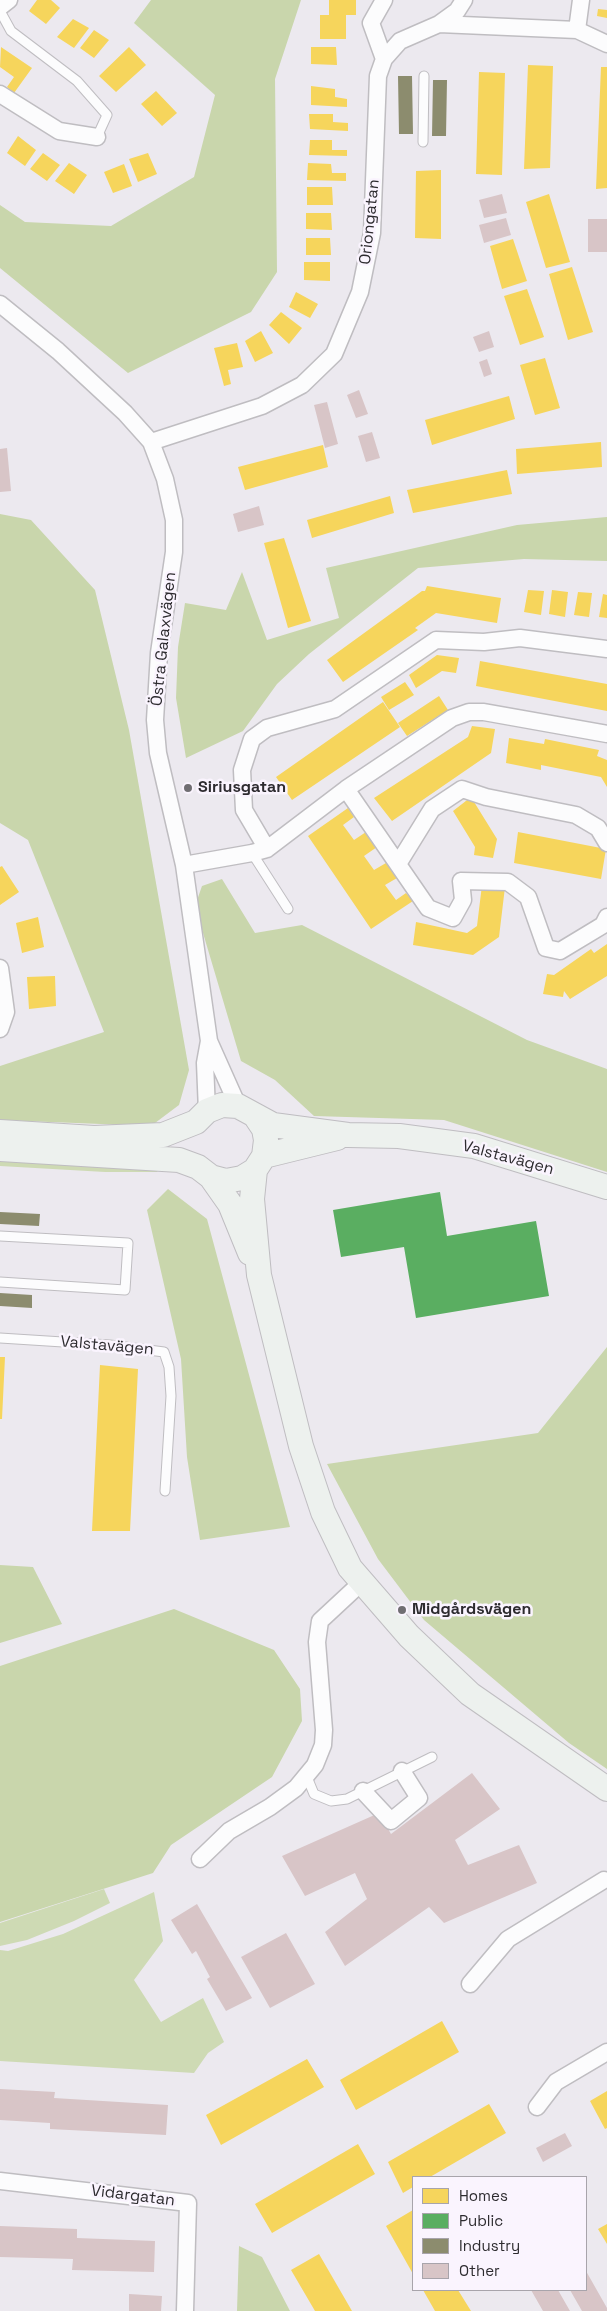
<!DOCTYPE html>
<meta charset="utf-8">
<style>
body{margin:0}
#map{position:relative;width:607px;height:2311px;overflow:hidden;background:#ece9ef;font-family:"Space Grotesk",sans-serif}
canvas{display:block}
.legend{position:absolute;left:412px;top:2176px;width:175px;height:115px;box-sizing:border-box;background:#faf4fe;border:1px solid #a8a4ab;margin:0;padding:6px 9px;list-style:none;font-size:15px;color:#2d2b2f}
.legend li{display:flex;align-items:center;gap:10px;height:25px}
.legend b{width:25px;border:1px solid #a8a4ab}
</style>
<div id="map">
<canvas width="607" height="2311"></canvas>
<ul class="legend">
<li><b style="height:14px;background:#f6d55c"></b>Homes</li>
<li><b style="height:14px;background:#5aae61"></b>Public</li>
<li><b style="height:14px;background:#8c8c6e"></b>Industry</li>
<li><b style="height:14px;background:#d8c5c7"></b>Other</li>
</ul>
</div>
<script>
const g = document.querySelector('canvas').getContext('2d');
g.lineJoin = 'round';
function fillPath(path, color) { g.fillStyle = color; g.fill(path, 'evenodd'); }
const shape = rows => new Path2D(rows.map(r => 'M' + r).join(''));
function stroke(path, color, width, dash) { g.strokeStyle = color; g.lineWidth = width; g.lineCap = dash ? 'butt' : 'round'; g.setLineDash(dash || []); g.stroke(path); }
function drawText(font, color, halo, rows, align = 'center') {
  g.font = font + ' "Space Grotesk",sans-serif'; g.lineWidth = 5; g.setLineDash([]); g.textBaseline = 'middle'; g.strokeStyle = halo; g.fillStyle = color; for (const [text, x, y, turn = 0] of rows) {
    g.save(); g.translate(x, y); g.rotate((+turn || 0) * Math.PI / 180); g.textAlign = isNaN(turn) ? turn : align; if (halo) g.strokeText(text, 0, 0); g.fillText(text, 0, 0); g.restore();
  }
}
const green = shape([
 [0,1156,162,1164,157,1172,105,1172,0,1166],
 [104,1889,110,1903,74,1921,27,1940,0,1946,0,1923],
 [154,1892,163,1941,134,1980,161,2022,203,1998,224,2042,208,2053,194,2073,0,2061,0,1950,8,1951,63,1934]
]);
const forest = shape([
 [151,0,301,0,275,79,277,272,251,312,128,373,0,268,0,205,25,222,111,226,194,177,215,95,134,23],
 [0,514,31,520,95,590,129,730,189,1070,179,1105,151,1126,0,1120,0,1066,104,1032,28,840,0,823],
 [607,517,607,561,524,559,418,568,309,654,277,684,243,731,186,758,176,698,178,647,185,603,226,610,242,572,267,640,339,618,326,568,517,525],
 [222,879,255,933,302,925,527,1040,607,1069,607,1172,444,1120,314,1116,275,1080,241,1061,195,906,202,886],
 [168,1189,207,1219,290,1527,200,1540,187,1457,181,1359,147,1210],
 [607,1347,607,1769,569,1743,424,1620,378,1559,327,1464,538,1433],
 [0,1565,33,1567,62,1624,0,1643],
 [174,1609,274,1650,300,1689,302,1721,272,1777,171,1845,153,1873,0,1922,0,1666],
 [239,2246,262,2257,290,2311,237,2311]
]);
const homes = shape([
 [37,0,51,0,60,8,46,24,29,11],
 [329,0,356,0,356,15,346,15,346,39,320,39,320,15,329,15],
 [598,9,607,10,607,18,597,16],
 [73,19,89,28,74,48,57,37],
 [94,30,109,40,94,58,80,48],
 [1,47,32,68,14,93,7,87,14,77,0,67],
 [129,47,146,65,116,92,99,76],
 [311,47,336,47,337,65,311,64],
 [528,65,553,66,550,168,524,169],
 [601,67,607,67,607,188,596,189],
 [479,72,505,73,502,175,476,174],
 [311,86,335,89,335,97,347,99,347,107,311,105],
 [156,91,177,113,162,126,141,104],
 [309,114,333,114,333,122,348,123,348,131,310,129],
 [18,136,36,150,25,166,7,153],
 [310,140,332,140,332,150,347,150,347,156,309,155],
 [43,153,60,165,47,181,30,169],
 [148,153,157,174,138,182,129,159],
 [69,163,87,175,74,194,55,181],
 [308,163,331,164,332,173,346,173,346,181,307,180],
 [124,164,132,186,113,193,104,172],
 [441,170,441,239,415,238,416,171],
 [307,187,332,187,333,205,307,205],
 [549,194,570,262,546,268,526,202],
 [306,213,331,213,332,230,306,229],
 [306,238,330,238,331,255,306,255],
 [513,239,527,281,502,289,490,246],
 [304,262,330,262,330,281,304,280],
 [572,267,593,332,568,340,549,274],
 [527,289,544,337,520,345,504,296],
 [296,292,318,304,310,318,289,307],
 [281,312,302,328,289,344,269,325],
 [261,331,273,353,255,362,245,341],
 [237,343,243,367,228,370,231,384,224,386,214,348],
 [545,358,560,408,535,415,520,365],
 [509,396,515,419,432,445,425,420],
 [601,442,602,467,517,474,516,449],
 [323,445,328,467,245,490,238,467],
 [507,470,512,494,413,513,407,490],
 [390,496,394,513,312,538,307,520],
 [284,538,311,621,288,628,264,543],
 [427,586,501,598,497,623,436,613,415,628,418,630,343,682,327,660,422,591,425,591],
 [528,590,544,591,541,615,524,612],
 [552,590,568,592,565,617,549,614],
 [578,592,592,593,589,617,574,615],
 [603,594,607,595,607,618,599,617],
 [437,655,459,658,456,673,442,671,416,688,409,675],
 [480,661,607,684,607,711,476,686],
 [405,682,414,695,389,710,381,697],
 [439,696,448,710,407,736,398,723],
 [383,702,400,727,292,800,276,777],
 [472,726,495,729,491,753,392,821,374,798,468,737],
 [509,738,544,744,545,739,599,750,597,756,607,760,607,787,601,777,541,765,541,770,506,763],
 [471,797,497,839,493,858,474,855,475,847,453,811],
 [348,808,354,817,343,825,354,840,366,832,377,847,364,856,374,870,386,863,397,878,385,885,396,900,406,893,413,901,371,929,308,836],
 [518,832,606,849,601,879,514,863],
 [2,866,19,892,0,905,0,867],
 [482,885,505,887,499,937,473,955,413,945,416,922,467,933,477,926],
 [38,917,44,947,22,953,16,923],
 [607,944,607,976,570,999,564,991,563,997,543,994,547,974,554,975,591,949,594,953],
 [55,976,56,1006,29,1009,27,977],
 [0,1357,5,1357,2,1419,0,1419],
 [100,1365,138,1369,130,1531,92,1531],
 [442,2021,459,2052,356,2110,340,2080],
 [307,2059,324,2087,221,2145,206,2115],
 [607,2091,607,2128,605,2129,590,2101],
 [489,2104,506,2133,430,2177,413,2177,413,2187,403,2193,388,2162],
 [358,2144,375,2174,272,2233,255,2204],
 [413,2210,413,2274,386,2226],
 [607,2224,607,2244,598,2229],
 [319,2254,352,2311,315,2311,291,2270],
 [423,2290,458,2290,471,2311,435,2311]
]);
const public = shape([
 [440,1192,447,1236,536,1221,549,1296,416,1318,404,1247,341,1257,333,1210]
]);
const industry = shape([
 [398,76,412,76,413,134,399,134],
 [433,80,447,80,446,136,432,136],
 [0,1212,40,1214,39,1226,0,1224],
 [0,1293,32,1295,32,1308,0,1306]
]);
const building = shape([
 [502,194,507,213,484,218,479,200],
 [506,218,511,235,484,243,479,225],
 [588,219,607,219,607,252,588,252],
 [489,331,494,347,479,352,473,337],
 [487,359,492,374,484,377,479,362],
 [359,390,368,414,356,418,347,395],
 [327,402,338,444,325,448,314,405],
 [372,432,380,458,366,462,358,436],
 [7,448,11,491,0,492,0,449],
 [259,506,264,525,238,532,233,514],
 [472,1773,500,1809,455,1840,468,1865,519,1845,537,1883,444,1923,429,1907,345,1966,325,1932,367,1899,355,1873,305,1896,282,1856,379,1813,391,1834],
 [197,1904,252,1998,226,2011,207,1979,210,1977,196,1951,192,1954,171,1920],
 [286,1933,315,1984,270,2008,241,1957],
 [0,2089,55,2092,54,2098,168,2105,166,2135,50,2129,50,2123,0,2120],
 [565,2133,572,2146,543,2162,536,2148],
 [0,2226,77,2229,77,2238,155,2241,154,2272,72,2270,73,2259,0,2257],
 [586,2271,607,2308,607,2311,582,2311,570,2290,586,2290],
 [531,2290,558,2290,570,2311,543,2311],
 [129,2294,162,2296,161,2311,129,2311]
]);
const lane = shape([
 [0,11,11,31,77,81,107,115,97,137],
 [423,142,424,76],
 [252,853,288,909],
 [0,1236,128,1243,125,1290,0,1282],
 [0,1338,110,1345,164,1352,169,1367,171,1396,165,1491],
 [307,1777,314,1794,331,1801,347,1799,432,1757]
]);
const street = shape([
 [0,7,9,0],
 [439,24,457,11,464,0],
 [577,30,607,44],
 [384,59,371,23,384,0],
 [0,94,59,131,97,137],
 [0,304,58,351,125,413,151,442,165,479,174,520,174,552,159,653,155,720,158,753,184,865,209,1041,205,1063,207,1111],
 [151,442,262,406,302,385,334,354,360,292,372,233,378,76,384,59,400,41,439,24,577,30,581,0],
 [346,789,428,908,453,918,463,900,461,881,508,882,528,897,546,948,560,951,603,925,607,917],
 [267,849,244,810,242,770,252,739,267,728,335,709,436,640,484,642,520,638,607,649],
 [398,864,432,809,462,789,486,797,576,815,598,828,607,843],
 [184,865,252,853,267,849,346,789,452,718,469,712,484,712,607,734],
 [0,968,6,1012,0,1029],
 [209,1041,238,1106],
 [363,1791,391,1821,419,1798,402,1771],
 [200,1859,229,1831,270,1807,296,1788,315,1765,323,1745,324,1730,317,1642,320,1621,362,1582],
 [470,1984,508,1939,604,1880],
 [537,2107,556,2082,607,2052],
 [0,2181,188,2203,185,2311]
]);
const secondary = shape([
 [0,1132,94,1138,163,1135,196,1122,207,1111,222,1105,238,1106,273,1125,348,1135,399,1136,474,1146,607,1187],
 [0,1149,179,1160,198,1167,211,1177,226,1181,242,1178,255,1170,264,1156,266,1140,264,1129,256,1117],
 [264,1156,337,1138],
 [255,1170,252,1199,259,1275,301,1446,323,1512,350,1568,409,1636,470,1694,607,1789],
 [211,1177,230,1204,250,1253]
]);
const markers = [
 [188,788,5,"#706e72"],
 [402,1610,5,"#706e72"]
];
const streetNames = [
 ["Oriongatan",370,222,-84],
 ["Östra Galaxvägen",164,639,-84],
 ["Valstavägen",508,1158,15],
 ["Valstavägen",107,1346,5],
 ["Vidargatan",133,2196,7]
];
const poiNames = [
 ["Siriusgatan",198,788],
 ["Midgårdsvägen",412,1610]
];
fillPath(green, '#cedab4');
fillPath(forest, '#c9d6ac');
fillPath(homes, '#f6d55c');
fillPath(public, '#5aae61');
fillPath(industry, '#8c8c6e');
fillPath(building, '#d8c5c7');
stroke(lane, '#bfbdc1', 11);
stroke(street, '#bfbdc1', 19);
stroke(secondary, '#bfbdc1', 26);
stroke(lane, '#fcfcfd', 9);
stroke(street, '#fcfcfd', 16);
stroke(secondary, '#edf1ee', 24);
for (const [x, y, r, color] of markers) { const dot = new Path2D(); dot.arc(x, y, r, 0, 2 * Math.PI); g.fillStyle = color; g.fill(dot); stroke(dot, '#faf4fe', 2); }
drawText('16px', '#2d2b2f', '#faf4fe', streetNames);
drawText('bold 16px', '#2d2b2f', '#faf4fe', poiNames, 'left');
</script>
